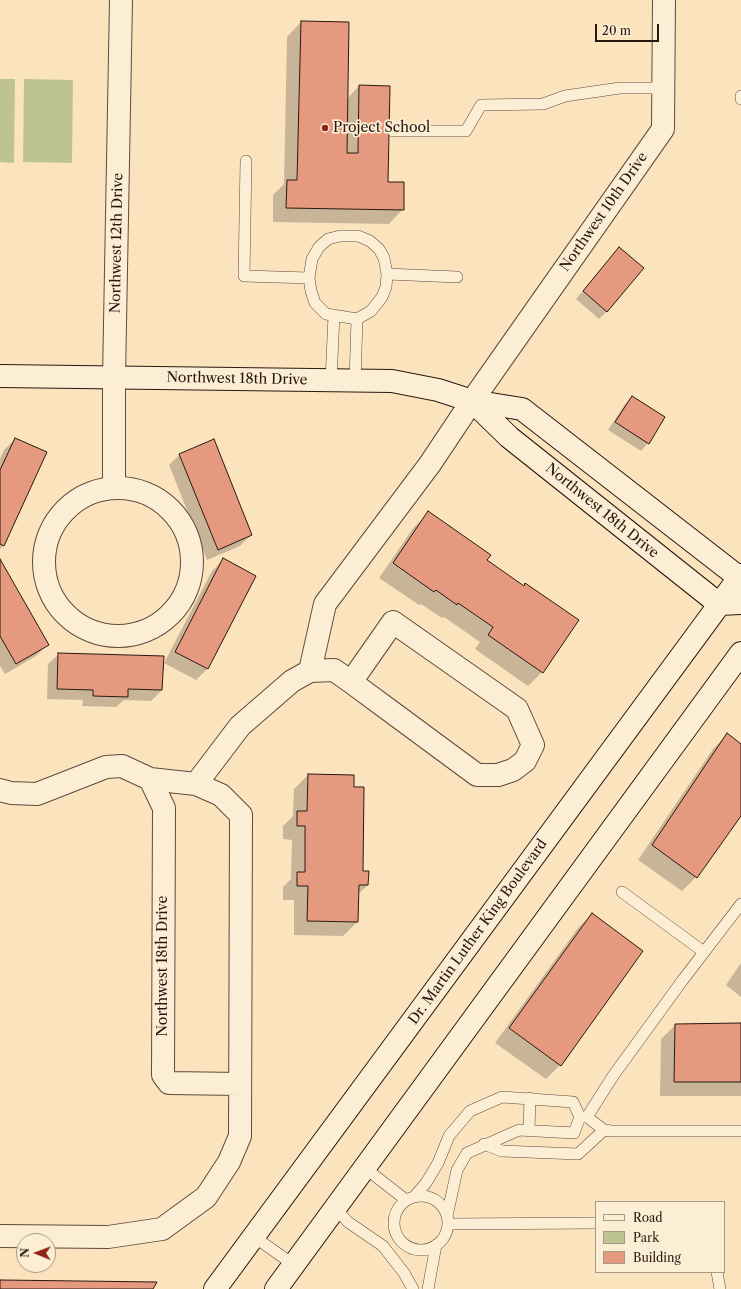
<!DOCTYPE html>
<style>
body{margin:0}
#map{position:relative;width:741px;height:1289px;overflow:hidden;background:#fbe3be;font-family:"Libre Caslon Text",serif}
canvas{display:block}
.legend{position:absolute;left:595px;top:1201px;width:130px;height:72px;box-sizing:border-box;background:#fcedd5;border:1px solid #a89886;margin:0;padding:5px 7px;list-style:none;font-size:12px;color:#291810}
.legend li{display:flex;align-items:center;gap:8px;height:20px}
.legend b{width:20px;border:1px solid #a89886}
.north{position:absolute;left:16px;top:1233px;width:40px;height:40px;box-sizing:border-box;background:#fcedd5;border:1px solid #a89886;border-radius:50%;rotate:271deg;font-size:11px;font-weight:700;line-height:16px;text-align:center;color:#291810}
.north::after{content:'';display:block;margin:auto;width:14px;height:18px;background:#8f2418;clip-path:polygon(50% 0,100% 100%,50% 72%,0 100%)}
.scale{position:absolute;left:595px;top:24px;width:64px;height:18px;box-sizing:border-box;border:2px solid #291810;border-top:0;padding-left:5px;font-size:12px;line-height:14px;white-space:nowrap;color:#291810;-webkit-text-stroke:3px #fcedd5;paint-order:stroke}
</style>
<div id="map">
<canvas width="741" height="1289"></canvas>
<ul class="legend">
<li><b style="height:5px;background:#fcedd5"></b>Road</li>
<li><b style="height:11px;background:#bec491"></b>Park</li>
<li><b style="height:11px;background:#e59a7f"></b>Building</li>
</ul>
<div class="north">N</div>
<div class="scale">20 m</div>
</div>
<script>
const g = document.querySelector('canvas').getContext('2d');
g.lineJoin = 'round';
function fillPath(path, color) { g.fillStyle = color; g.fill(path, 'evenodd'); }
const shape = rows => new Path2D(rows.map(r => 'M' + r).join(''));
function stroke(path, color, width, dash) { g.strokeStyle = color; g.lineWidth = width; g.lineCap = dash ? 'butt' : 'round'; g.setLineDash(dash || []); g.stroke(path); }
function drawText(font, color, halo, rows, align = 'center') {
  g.font = font + ' "Libre Caslon Text",serif'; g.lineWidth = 3.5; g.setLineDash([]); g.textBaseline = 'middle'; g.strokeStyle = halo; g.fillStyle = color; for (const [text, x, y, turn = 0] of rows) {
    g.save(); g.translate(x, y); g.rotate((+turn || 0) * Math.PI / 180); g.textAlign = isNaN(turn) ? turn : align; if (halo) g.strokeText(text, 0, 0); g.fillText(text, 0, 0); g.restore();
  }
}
const green = shape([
 [0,79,15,79,14,163,0,162],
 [24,79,73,80,72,163,23,162]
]);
const shadow = shape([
 [301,22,347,99,359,86,387,183,403,209,389,224,273,222,273,195,284,184,287,37],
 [612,256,607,311,599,319,576,299],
 [632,397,664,418,648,443,641,451,608,430,625,404],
 [15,439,46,453,3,546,0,549,0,459,4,450],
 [180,454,251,535,240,546,207,560,169,465],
 [429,513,486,561,523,587,542,672,528,686,475,649,480,642,444,617,442,618,421,604,419,605,379,578,414,527],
 [223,560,255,576,207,669,196,680,164,663,212,571],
 [0,561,47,645,36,656,5,674,0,666],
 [59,654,162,690,151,701,124,700,116,707,82,706,83,700,47,699,48,664],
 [727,735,741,745,741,814,696,877,682,891,638,860,713,749],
 [308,775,353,788,362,872,368,885,358,894,357,922,343,936,294,935,294,900,283,900,283,887,291,879,292,840,283,839,283,826,293,816,294,789],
 [592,914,560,1065,546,1079,495,1043,578,928],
 [741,963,741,997,726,985],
 [741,1024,741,1096,660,1096,661,1039,675,1025]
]);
const building = shape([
 [301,21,349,22,347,153,358,153,359,85,390,86,388,182,404,182,404,210,286,208,287,180,297,180,301,21],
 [619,247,644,268,607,312,583,291,619,247],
 [632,396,665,417,649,444,615,422,632,396],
 [15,438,47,452,4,546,0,544,0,470,15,438],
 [214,439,252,535,218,550,179,454,214,439],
 [428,511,491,555,487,560,524,586,525,583,579,620,543,673,488,635,493,627,458,603,457,605,436,590,434,592,393,563,428,511],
 [223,558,256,576,208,669,175,652,223,558],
 [0,559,49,645,16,664,0,636,0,559],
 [58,653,164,656,162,690,128,689,128,697,93,696,93,690,57,689,58,653],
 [727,733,741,744,741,816,697,878,652,845,727,733],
 [308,774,354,775,354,787,364,787,363,871,369,871,368,885,359,885,358,922,307,921,308,886,297,886,297,872,305,872,305,826,297,826,297,811,307,811,308,774],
 [592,913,643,951,561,1066,509,1028,592,913],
 [741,1023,741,1082,674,1082,675,1024,741,1023],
 [0,1280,157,1282,153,1289,0,1289,0,1280]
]);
const lane = shape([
 [741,96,741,99],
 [393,131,466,131,481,105,543,104,565,96,620,88,663,88],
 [246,161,244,276,309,278],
 [340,236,358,236,370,241,379,249,384,258,387,274,386,287,382,297,371,311,357,319,326,314,315,303,311,291,309,278,312,259,319,247,328,239,340,236],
 [387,274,457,277],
 [331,381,334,315],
 [355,381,357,319],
 [622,892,704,952],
 [580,1117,587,1117,604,1130,611,1131,741,1131],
 [587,1117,613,1076,682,981,741,904],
 [529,1131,530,1098],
 [484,1144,502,1151,578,1154,604,1130],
 [365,1168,406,1200],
 '394 1223a27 27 0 1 1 54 0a27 27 0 1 1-54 0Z',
 [414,1197,426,1183,438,1163,449,1136,470,1111,502,1097,573,1102,580,1117,574,1133,519,1130,467,1153,457,1170,447,1216],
 [335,1208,348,1222,383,1246,404,1273,413,1289],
 [448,1224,596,1223],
 [253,1236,294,1265],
 [717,1272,720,1289],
 [428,1289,436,1245]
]);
const street = shape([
 [114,487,114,378,121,0],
 '44 562a74 74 0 1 1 148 0a74 74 0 1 1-148 0Z',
 [310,671,325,604,430,464,472,401,663,129,664,0],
 [196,784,240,726,292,681,310,671,334,670,351,682,389,710,477,775,498,775,513,770,525,761,533,745,517,709,393,622,351,682],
 [0,790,11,793,37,794,106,767,122,766,150,779,164,808,163,1075,169,1083,240,1084],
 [0,1236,108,1237,162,1229,206,1197,229,1162,240,1136,241,815,221,795,196,784,150,779]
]);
const secondary = shape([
 [0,376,392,381,438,390,472,401,522,409,741,579],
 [472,401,509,437,719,604,741,603],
 [215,1289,741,575],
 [276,1289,741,653]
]);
const markers = [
 [325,128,4,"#8f2418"]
];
const poiNames = [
 ["Project School",333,128]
];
const streetNames = [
 ["Northwest 10th Drive",604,212,-55],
 ["Northwest 12th Drive",117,243,-89],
 ["Northwest 18th Drive",237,379,1],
 ["Northwest 18th Drive",602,511,39],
 ["Dr. Martin Luther King Boulevard",478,932,-54],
 ["Northwest 18th Drive",163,966,-90]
];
fillPath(green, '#bec491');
fillPath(shadow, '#0003');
fillPath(building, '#e59a7f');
stroke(building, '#291810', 1);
stroke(lane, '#5e4b3c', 12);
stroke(street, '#5e4b3c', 24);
stroke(secondary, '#291810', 24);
stroke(lane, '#fcedd5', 11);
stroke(street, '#fcedd5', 22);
stroke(secondary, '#fcedd5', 22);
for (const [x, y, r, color] of markers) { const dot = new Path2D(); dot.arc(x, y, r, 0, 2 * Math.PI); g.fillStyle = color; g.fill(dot); stroke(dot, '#fcedd5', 1.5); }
drawText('14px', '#291810', '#fcedd5', poiNames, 'left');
drawText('14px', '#291810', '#fcedd5', streetNames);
</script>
